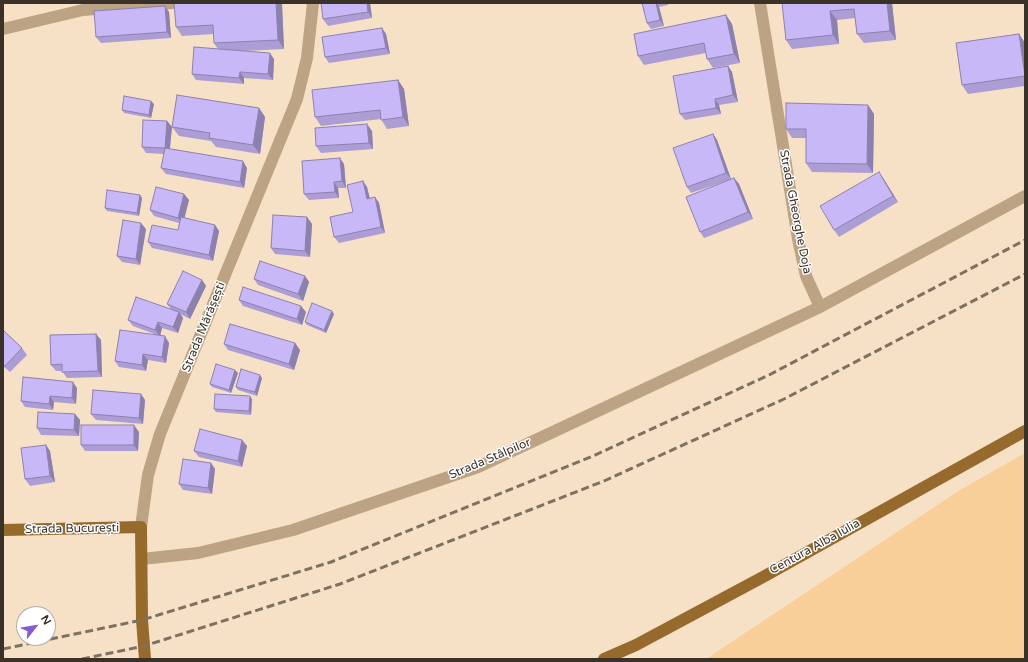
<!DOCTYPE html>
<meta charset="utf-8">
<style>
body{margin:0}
#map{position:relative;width:1028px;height:662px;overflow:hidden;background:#f6e1c6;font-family:"Varela Round",sans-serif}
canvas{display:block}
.frame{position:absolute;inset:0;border:4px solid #3a3228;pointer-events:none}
.north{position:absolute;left:16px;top:606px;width:40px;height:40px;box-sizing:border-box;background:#fff;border:1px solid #b0ada9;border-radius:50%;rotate:59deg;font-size:11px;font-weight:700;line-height:16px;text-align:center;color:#3a3228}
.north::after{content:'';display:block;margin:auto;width:14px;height:18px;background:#855bd5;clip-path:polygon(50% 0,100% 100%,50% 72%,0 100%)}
</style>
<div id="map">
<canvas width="1028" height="662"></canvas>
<div class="frame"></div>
<div class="north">N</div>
</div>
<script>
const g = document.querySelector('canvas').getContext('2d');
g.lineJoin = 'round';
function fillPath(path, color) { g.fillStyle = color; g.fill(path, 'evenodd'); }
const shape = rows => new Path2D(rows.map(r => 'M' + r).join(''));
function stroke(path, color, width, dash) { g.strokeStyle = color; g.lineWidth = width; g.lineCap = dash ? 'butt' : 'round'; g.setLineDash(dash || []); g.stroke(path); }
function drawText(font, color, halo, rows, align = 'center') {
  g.font = font + ' "Varela Round",sans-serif'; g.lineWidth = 3; g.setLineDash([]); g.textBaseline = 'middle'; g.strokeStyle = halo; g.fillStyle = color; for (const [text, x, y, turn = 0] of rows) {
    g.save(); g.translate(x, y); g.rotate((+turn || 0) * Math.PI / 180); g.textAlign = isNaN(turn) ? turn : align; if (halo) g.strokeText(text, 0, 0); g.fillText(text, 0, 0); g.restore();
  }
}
const green = shape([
 [1025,453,1025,659,706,659,960,490]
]);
const minor = shape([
 [760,3,798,239,806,276,820,307],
 [3,29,83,10,172,3],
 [141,527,148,475,160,434,297,99,307,58,313,3],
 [142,559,198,553,293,530,478,467,820,307,1025,196]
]);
const major = shape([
 [3,530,141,527,142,620,145,659],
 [604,659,636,645,763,577,1025,431]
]);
const rail = shape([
 [3,649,142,620,331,562,593,456,769,375,1025,240],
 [82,659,144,646,340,584,604,481,784,399,1025,274]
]);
const wall = shape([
 [370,3,372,18,328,26,323,19],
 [642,3,668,3,668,5,659,7,664,26,651,29,647,23],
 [782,3,892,3,896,40,864,43,857,34,855,18,837,20,839,44,792,49,786,40],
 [282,4,284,49,244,51,274,59,273,80,244,78,244,84,196,80,192,74,218,49,214,43,214,34,182,36,176,27],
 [165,6,169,12,171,38,101,43,96,37],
 [726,15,732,24,740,63,713,68,707,59,706,53,644,65,638,56],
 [382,28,386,34,390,54,329,63,325,57],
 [1019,34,1025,43,1025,86,968,94,962,85],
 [728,66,732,72,738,102,719,105,721,114,685,120,680,114],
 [398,80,404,89,409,126,387,129,381,119,321,126,315,117],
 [154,104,151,118,124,113,122,110],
 [868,105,874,114,873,173,812,172,806,163,806,138,792,138,786,129],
 [259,108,265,117,260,154,216,147,211,141,179,136,172,127],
 [167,121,172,127,170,149,247,168,244,188,166,174,161,168,164,154,146,153,142,147],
 [372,131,373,149,321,153,316,146],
 [713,134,717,140,731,179,734,178,739,184,753,219,704,238,700,232,729,180,691,193,687,187],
 [344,164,346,188,338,188,339,198,309,200,304,194],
 [883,178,898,202,839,237,834,230],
 [363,181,367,187,370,198,375,197,379,203,385,233,339,243,334,237,353,212],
 [184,194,189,200,184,218,215,225,219,231,213,261,152,248,148,242,178,230,179,223,154,216,150,210],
 [140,195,142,198,139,216,107,211,105,208],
 [307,217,312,224,310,257,275,254,271,248],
 [146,229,140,265,122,262,117,256],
 [305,276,309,282,303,301,258,285,254,279],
 [202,280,206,286,190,319,180,314,183,318,178,333,162,328,160,336,169,343,166,363,148,360,146,371,119,367,115,361,157,335,133,326,128,320,171,309,167,304],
 [239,300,306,312,302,325,243,306],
 [334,314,326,333,307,325,305,322],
 [3,330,22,348,27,355,10,372,3,366],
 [96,334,101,340,102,377,67,378,62,371,56,371,51,365],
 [295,343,300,350,294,370,228,350,224,344],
 [238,373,231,393,212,387,210,384],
 [262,378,257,396,238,390,236,387],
 [77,388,76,404,54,402,53,410,25,407,21,401],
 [141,394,145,400,143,424,96,420,91,414],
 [252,399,251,415,216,412,214,409],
 [75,414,80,420,79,436,41,435,37,428],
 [139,432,138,451,85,451,81,445],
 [242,440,247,446,242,467,199,457,194,451],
 [46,445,50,451,55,482,30,486,25,479],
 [211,463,215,469,212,494,183,490,179,484]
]);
const shadedWall = shape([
 [276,3,281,3,282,4,284,49,278,40],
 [367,3,370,3,372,18,368,12],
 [656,3,657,3,659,7,664,26,660,20],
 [887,3,892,3,896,40,890,31],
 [165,6,169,12,171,38,167,32],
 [830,11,837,20,839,44,833,35],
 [726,15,732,24,740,63,734,54],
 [382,28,386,34,390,54,386,48],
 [1019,34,1025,43,1025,77,1025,76],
 [270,53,274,59,273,80,268,74],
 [728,66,732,72,738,102,733,95],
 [240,72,244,78,244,84,239,78],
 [398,80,404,89,409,126,403,117],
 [715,99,719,105,721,114,716,108],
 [151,101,154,104,151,118,149,115],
 [868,105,874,114,873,173,867,164],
 [259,108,265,117,260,154,253,145],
 [167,121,172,127,169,154,165,148],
 [367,124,372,131,373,149,369,143],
 [713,134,717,140,731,179,726,173],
 [340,158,344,164,346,188,342,181],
 [243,161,247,168,244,188,240,182],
 [879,172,883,178,898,202,893,196],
 [734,178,739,184,753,219,748,212],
 [363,181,367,187,371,205,367,199],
 [334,182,338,188,339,198,335,192],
 [184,194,189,200,183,224,178,218],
 [140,195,142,198,139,216,137,213],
 [375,197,379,203,385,233,381,227],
 [307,217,312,224,310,257,305,251],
 [141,223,146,229,140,265,136,259],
 [215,225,219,231,213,261,209,255],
 [305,276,309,282,303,301,298,294],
 [202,280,206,286,190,319,186,312],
 [301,306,306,312,302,325,297,319],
 [332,311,334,314,326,333,324,330],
 [179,312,183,318,178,333,173,327],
 [158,322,162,328,160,336,155,330],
 [96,334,101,340,102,377,98,371],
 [165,336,169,343,166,363,162,357],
 [295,343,300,350,294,370,289,364],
 [143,354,148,360,146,371,142,365],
 [235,370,238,373,231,393,229,390],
 [260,375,262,378,257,396,255,392],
 [73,382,77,388,76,404,72,398],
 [141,394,145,400,143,424,139,418],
 [50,396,54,402,53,410,49,404],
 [250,396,252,399,251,415,249,411],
 [75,414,80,420,79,436,74,430],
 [134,425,139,432,138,451,134,445],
 [242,440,247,446,242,467,238,461],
 [46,445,50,451,55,482,50,476],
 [211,463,215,469,212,494,208,488]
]);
const building = shape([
 [174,3,276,3,278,40,214,43,213,25,176,27,174,3],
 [321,3,367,3,368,12,323,19,321,3],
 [642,3,656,3,660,20,647,23,642,3],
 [782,3,887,3,890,31,857,34,854,9,830,11,833,35,786,40,782,3],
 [165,6,167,32,96,37,94,11,165,6],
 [726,15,734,54,707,59,704,43,638,56,634,34,726,15],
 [382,28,386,48,325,57,322,37,382,28],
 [1019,34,1025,76,962,85,956,43,1019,34],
 [194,47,270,53,268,74,240,72,239,78,192,74,194,47],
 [728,66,733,95,715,99,716,108,680,114,673,76,728,66],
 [398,80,403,117,381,120,380,110,315,117,312,90,398,80],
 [177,95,259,108,253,145,209,138,210,133,172,127,177,95],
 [124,96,151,101,149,115,122,110,124,96],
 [786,103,868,105,867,164,806,163,806,129,786,129,786,103],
 [143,120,167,121,165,148,243,161,240,182,161,168,165,148,142,147,143,120],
 [367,124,369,143,316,146,315,128,367,124],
 [713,134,726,173,687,187,673,148,713,134],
 [340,158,342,181,334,182,335,192,304,194,302,161,340,158],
 [879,172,893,196,834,230,820,206,879,172],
 [734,178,748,212,700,232,686,197,734,178],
 [363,181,367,199,375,197,381,227,334,237,330,217,353,212,347,185,363,181],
 [156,187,184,194,178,218,150,210,156,187],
 [107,190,140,195,137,213,105,208,107,190],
 [273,215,307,217,305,251,271,248,273,215],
 [181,217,215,225,209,255,148,242,152,225,178,230,181,217],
 [123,220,141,223,136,259,117,256,123,220],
 [260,261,305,276,298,294,254,279,260,261],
 [183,271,202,280,186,312,167,304,183,271],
 [243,287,301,306,297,319,239,300,243,287],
 [136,297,179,312,173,327,158,322,155,330,128,320,136,297],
 [312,303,332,311,324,330,305,322,312,303],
 [230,324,295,343,289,364,224,344,230,324],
 [3,330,22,348,5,366,3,364,3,330],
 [120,330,165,336,162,357,143,354,142,365,115,361,120,330],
 [96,334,98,371,62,372,62,364,51,365,50,335,96,334],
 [216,364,235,370,229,390,210,384,216,364],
 [241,369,260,375,255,392,236,387,241,369],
 [23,377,73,382,72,398,50,396,49,404,21,401,23,377],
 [93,390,141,394,139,418,91,414,93,390],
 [215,394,250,396,249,411,214,409,215,394],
 [38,412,75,414,74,430,37,428,38,412],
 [81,425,134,425,134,445,81,445,81,425],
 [200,429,242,440,238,461,194,451,200,429],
 [46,445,50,476,25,479,21,448,46,445],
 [183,459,211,463,208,488,179,484,183,459]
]);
const streetNames = [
 ["Strada Gheorghe Doja",795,212,79],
 ["Strada Mărășești",204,327,-68],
 ["Strada Stâlpilor",490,459,-23],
 ["Strada București",72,529,-1],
 ["Centura Alba Iulia",815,547,-29]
];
fillPath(green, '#f8cf99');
stroke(minor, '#bba384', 12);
stroke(major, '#956a2c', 12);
stroke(rail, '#7d7161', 3, [8, 4]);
fillPath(wall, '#ac9ed5');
fillPath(shadedWall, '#8c81ae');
fillPath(building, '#c8b8f8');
stroke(building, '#8c81ae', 1);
drawText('12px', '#3a3228', '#fff', streetNames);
</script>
